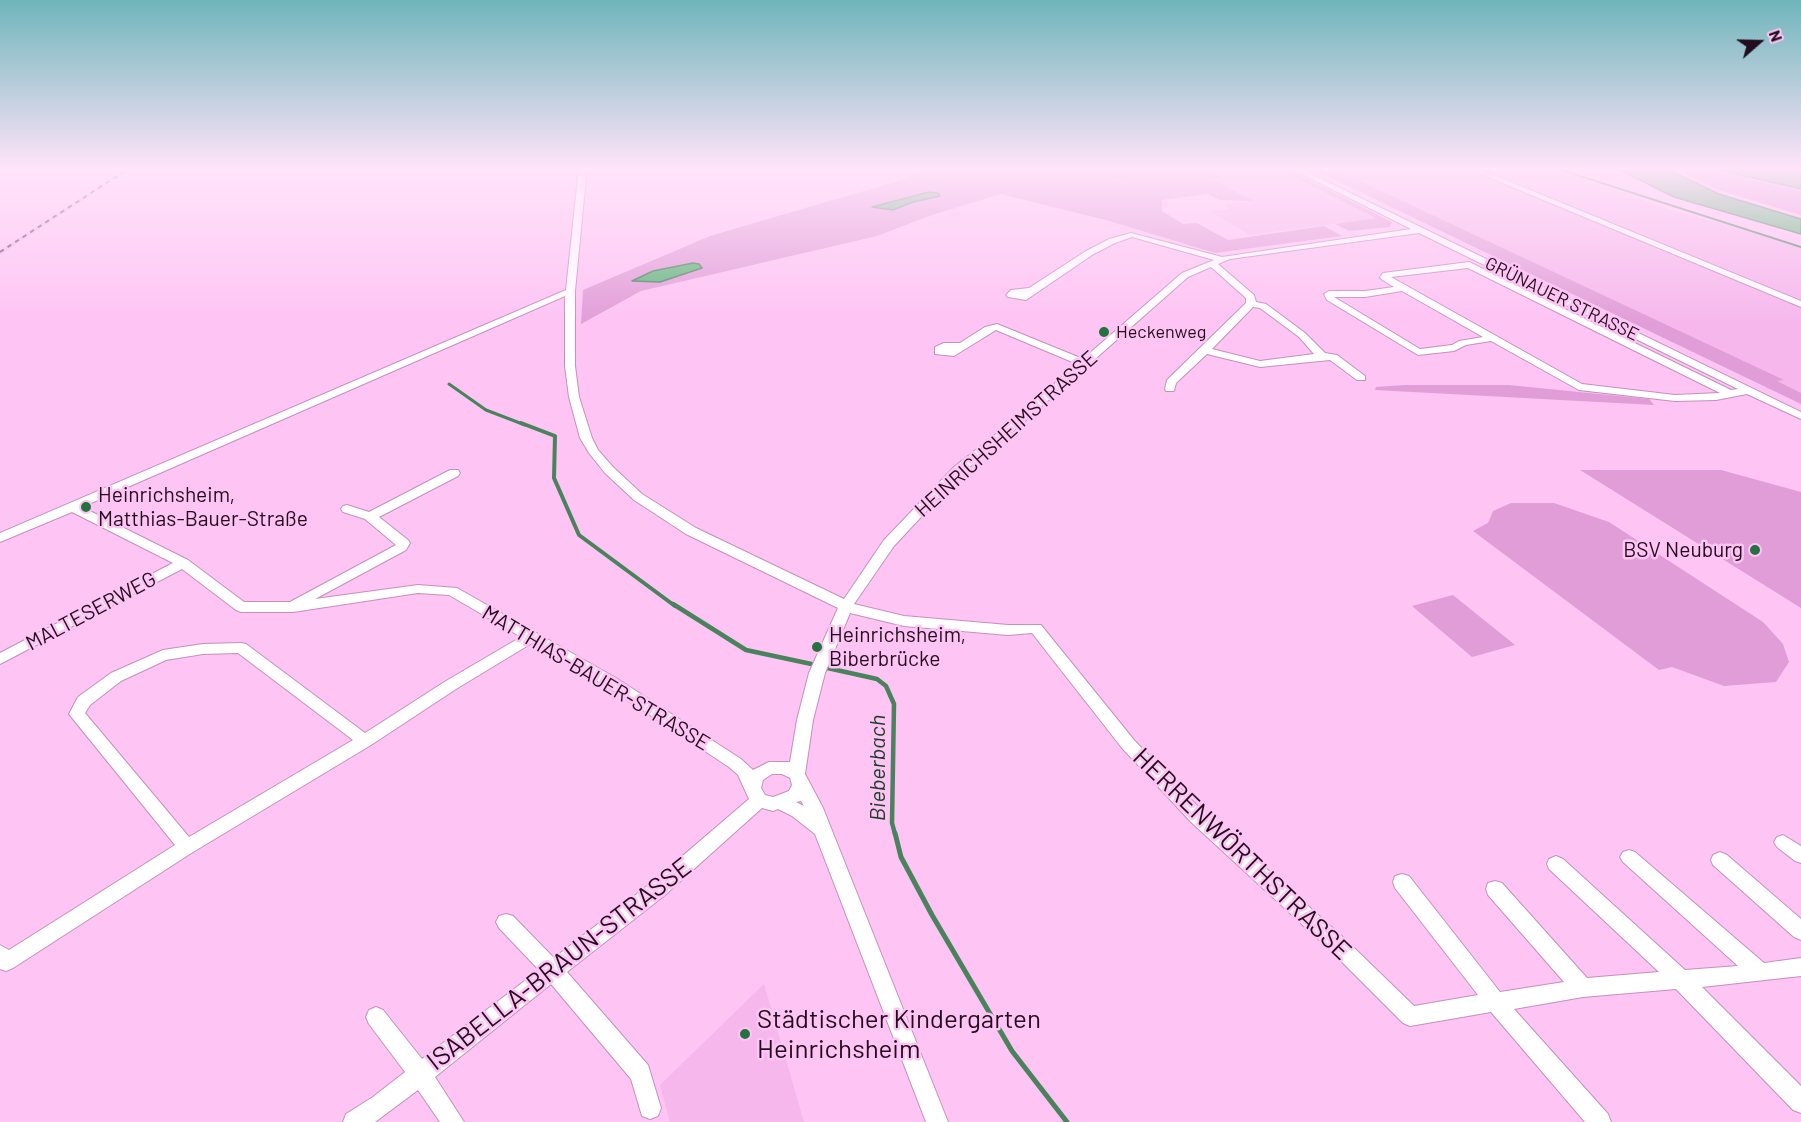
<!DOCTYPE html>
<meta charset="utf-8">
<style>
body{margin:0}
#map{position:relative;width:1801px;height:1122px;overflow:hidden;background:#fec4f4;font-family:Barlow,sans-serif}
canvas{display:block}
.north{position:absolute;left:1729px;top:12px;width:60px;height:60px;-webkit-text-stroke:4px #fec4f4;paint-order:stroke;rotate:70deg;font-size:16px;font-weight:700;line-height:24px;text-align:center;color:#210d1e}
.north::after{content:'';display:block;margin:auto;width:21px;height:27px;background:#210d1e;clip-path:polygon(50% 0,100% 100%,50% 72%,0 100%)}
</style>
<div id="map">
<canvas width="1801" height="1122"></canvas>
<div class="north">N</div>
</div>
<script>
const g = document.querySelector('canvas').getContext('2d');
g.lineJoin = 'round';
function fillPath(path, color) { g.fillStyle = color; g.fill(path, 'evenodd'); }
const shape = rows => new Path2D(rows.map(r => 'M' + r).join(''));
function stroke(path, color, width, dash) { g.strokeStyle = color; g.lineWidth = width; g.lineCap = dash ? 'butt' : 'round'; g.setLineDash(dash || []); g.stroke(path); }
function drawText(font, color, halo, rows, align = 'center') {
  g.font = font + ' Barlow,sans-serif'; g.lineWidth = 5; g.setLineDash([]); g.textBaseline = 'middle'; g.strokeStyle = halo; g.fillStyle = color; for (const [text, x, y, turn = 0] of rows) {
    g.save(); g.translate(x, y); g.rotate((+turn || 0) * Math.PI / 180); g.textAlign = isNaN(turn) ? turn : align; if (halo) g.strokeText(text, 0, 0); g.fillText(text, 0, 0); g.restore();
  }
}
const built = shape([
 [128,167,134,167,0,255,0,250],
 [1241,167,1274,167,1377,218,1250,235,1210,211,1229,209,1223,205,1252,201,1212,178,1223,176,1213,171],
 [1329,167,1550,167,1662,207,1801,247,1801,393],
 [764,984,804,1122,670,1122,660,1085]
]);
const green = shape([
 [935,167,1090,167,1126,186,1092,167,1241,167,1214,170,1224,177,1213,179,1253,201,1220,200,1207,194,1162,200,1162,211,1183,224,1197,223,1228,240,1324,226,1342,236,1215,253,1106,220,1001,194,932,215,877,236,641,291,581,324,583,290,710,236,898,181],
 [929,192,940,196,913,202,893,210,873,207],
 [1274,167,1284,167,1392,222,1390,227,1349,231,1335,224,1376,218],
 [1308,167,1330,167,1784,380,1777,381,1801,393,1801,404],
 [1673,167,1699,167,1801,191,1801,215,1718,190],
 [1405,385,1509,385,1649,399,1654,405,1375,390,1376,387],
 [1580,470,1721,470,1801,492,1801,608],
 [1511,503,1554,503,1609,522,1763,622,1783,644,1789,662,1776,682,1724,686,1672,667,1659,670,1473,531,1488,523,1493,511],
 [1453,595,1515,645,1472,657,1412,606]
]);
const water = shape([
 [1614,167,1663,167,1719,194,1801,219,1801,234,1674,197,1614,167],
 [1705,167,1801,167,1801,189,1705,167],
 [929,192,938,193,940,196,913,202,893,210,872,207,929,192],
 [693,263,699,264,702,268,660,282,632,281,653,271,693,263]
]);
const streamFar4 = shape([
 [1552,167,1801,247]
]);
const streamFar3 = shape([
 [449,384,486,410,525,425]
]);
const streamFar2 = shape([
 [521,423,555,436,554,478,579,535,675,606]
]);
const streamFar1 = shape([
 [673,604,746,650,816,665],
 [823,667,877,679,886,686,894,704,892,823,895,834]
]);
const stream = shape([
 [895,833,901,857,932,915,1012,1051,1067,1122]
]);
const minor = shape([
 [579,167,587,167,575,291,575,366,579,397,592,438,598,450,613,467,642,494,696,528,844,599,884,540,954,467,1010,423,1077,364,996,330,954,356,935,354,935,347,944,343,960,343,985,327,997,324,1083,359,1182,273,1214,260,1132,237,1115,243,1092,255,1026,300,1008,297,1006,295,1011,290,1029,288,1086,251,1109,239,1131,233,1222,257,1411,229,1288,167,1297,167,1801,412,1801,419,1747,394,1716,400,1675,401,1579,390,1491,341,1466,345,1454,351,1418,355,1327,300,1324,294,1329,291,1365,291,1394,287,1381,279,1380,277,1383,273,1469,262,1731,390,1738,389,1419,233,1230,259,1218,264,1254,295,1256,302,1266,304,1305,333,1325,353,1337,355,1365,376,1365,380,1357,380,1330,360,1260,367,1207,354,1176,383,1174,391,1166,391,1165,389,1167,380,1246,303,1246,298,1211,267,1188,277,1018,427,962,473,894,546,854,604,904,616,1008,625,1041,625,1134,740,1203,812,1345,939,1414,1006,1478,995,1395,888,1393,882,1395,876,1402,874,1409,876,1500,992,1564,982,1488,895,1486,889,1488,883,1495,881,1502,883,1587,978,1659,972,1549,869,1547,864,1549,859,1556,856,1563,859,1685,970,1738,966,1623,862,1620,857,1623,852,1629,850,1635,852,1764,963,1801,958,1801,976,1702,987,1801,1086,1801,1113,1793,1110,1676,989,1583,997,1514,1009,1608,1114,1611,1122,1585,1122,1491,1012,1410,1026,1403,1023,1331,951,1191,822,1122,748,1032,633,1008,635,904,626,850,613,825,673,813,720,805,774,823,808,948,1122,926,1122,815,834,792,816,778,809,773,811,762,808,665,895,567,972,648,1065,661,1108,658,1116,650,1119,642,1116,631,1079,551,984,435,1077,464,1122,440,1122,418,1090,375,1122,343,1122,346,1114,373,1097,405,1072,369,1024,366,1017,369,1010,376,1007,383,1010,422,1059,539,970,499,928,496,922,499,916,506,914,513,916,554,958,651,883,749,799,738,775,729,767,606,686,532,643,456,689,371,745,193,852,13,968,6,971,0,969,0,945,9,950,175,845,69,714,78,697,111,673,163,650,203,644,241,643,246,644,365,733,446,681,521,637,449,595,418,593,293,612,241,612,236,610,182,569,0,664,0,653,173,563,72,512,0,542,0,533,566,290,579,167],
 [1468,268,1720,393,1675,395,1582,384,1391,277,1468,268],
 [1402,291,1483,337,1459,341,1452,345,1420,349,1334,297,1365,297,1402,291],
 [565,296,565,366,569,397,580,438,589,453,605,473,634,500,686,534,838,608,809,673,797,720,790,762,769,762,753,770,741,759,616,678,457,588,418,585,315,599,406,550,410,543,408,540,379,517,458,476,460,473,458,470,450,470,369,512,347,505,343,506,341,509,343,512,365,519,396,545,290,602,244,602,188,560,82,507,565,296],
 [1253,307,1260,308,1299,337,1314,354,1260,361,1212,349,1253,307],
 [238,653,353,740,189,837,85,713,90,705,121,681,166,660,203,654,238,653],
 [772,774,782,774,790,778,792,785,789,791,773,797,765,795,761,788,763,780,772,774],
 [801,801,804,806,796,802,801,801],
 [1464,167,1474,167,1801,301,1801,307,1464,167],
 [1783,835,1801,846,1801,863,1795,861,1777,847,1774,842,1777,837,1783,835],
 [1720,852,1727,855,1801,919,1801,940,1794,937,1713,865,1711,860,1713,855,1720,852]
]);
const rail = shape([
 [0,252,131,167]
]);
const markers = [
 [1104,332,6,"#257241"],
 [86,507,6,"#257241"],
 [1755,550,6,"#257241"],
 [817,647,6,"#257241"],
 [745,1034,6,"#257241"]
];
const farStreetnames = [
 ["GRÜNAUER STRASSE",1562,299,26]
];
const farPoinames = [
 ["Heckenweg",1116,332]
];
const streetNames = [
 ["HEINRICHSHEIMSTRASSE",1006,434,-42],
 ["MALTESERWEG",91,611,-28],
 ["MATTHIAS-BAUER-STRASSE",596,678,31]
];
const poiNames = [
 ["Heinrichsheim,",98,495],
 ["Matthias-Bauer-Straße",98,519],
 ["BSV Neuburg",1743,550,"right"],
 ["Heinrichsheim,",829,635],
 ["Biberbrücke",829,659]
];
const waterNames = [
 ["Bieberbach",878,768,-90]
];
const nearStreetnames = [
 ["HERRENWÖRTHSTRASSE",1242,854,44],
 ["ISABELLA-BRAUN-STRASSE",559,964,-38]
];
const nearPoinames = [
 ["Städtischer Kindergarten",757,1019],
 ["Heinrichsheim",757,1049]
];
fillPath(built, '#f6b7ec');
fillPath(green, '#e19dd7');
fillPath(water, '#5ab677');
stroke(water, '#49835c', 1.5);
stroke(streamFar4, '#49835c', 2);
stroke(streamFar3, '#49835c', 3);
stroke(streamFar2, '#49835c', 4);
stroke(streamFar1, '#49835c', 4.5);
stroke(stream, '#49835c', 5);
stroke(minor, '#c68fbd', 2);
fillPath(minor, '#fff');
stroke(rail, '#61425c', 2, [4.5, 4.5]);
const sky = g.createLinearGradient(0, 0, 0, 324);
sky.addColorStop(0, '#6fb5bb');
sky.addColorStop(0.52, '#ffe4fa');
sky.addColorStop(1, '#ffe4fa00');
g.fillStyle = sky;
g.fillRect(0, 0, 1801, 324);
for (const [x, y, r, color] of markers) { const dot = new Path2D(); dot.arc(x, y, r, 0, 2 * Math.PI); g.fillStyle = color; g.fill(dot); stroke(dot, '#fec4f4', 2); }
drawText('18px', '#210d1e', '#fec4f4', farStreetnames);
drawText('18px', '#210d1e', '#fec4f4', farPoinames, 'left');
drawText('21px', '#210d1e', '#fec4f4', streetNames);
drawText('21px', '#210d1e', '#fec4f4', poiNames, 'left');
drawText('italic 22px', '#194026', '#fec4f4', waterNames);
drawText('26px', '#210d1e', '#fec4f4', nearStreetnames);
drawText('26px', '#210d1e', '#fec4f4', nearPoinames, 'left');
</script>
